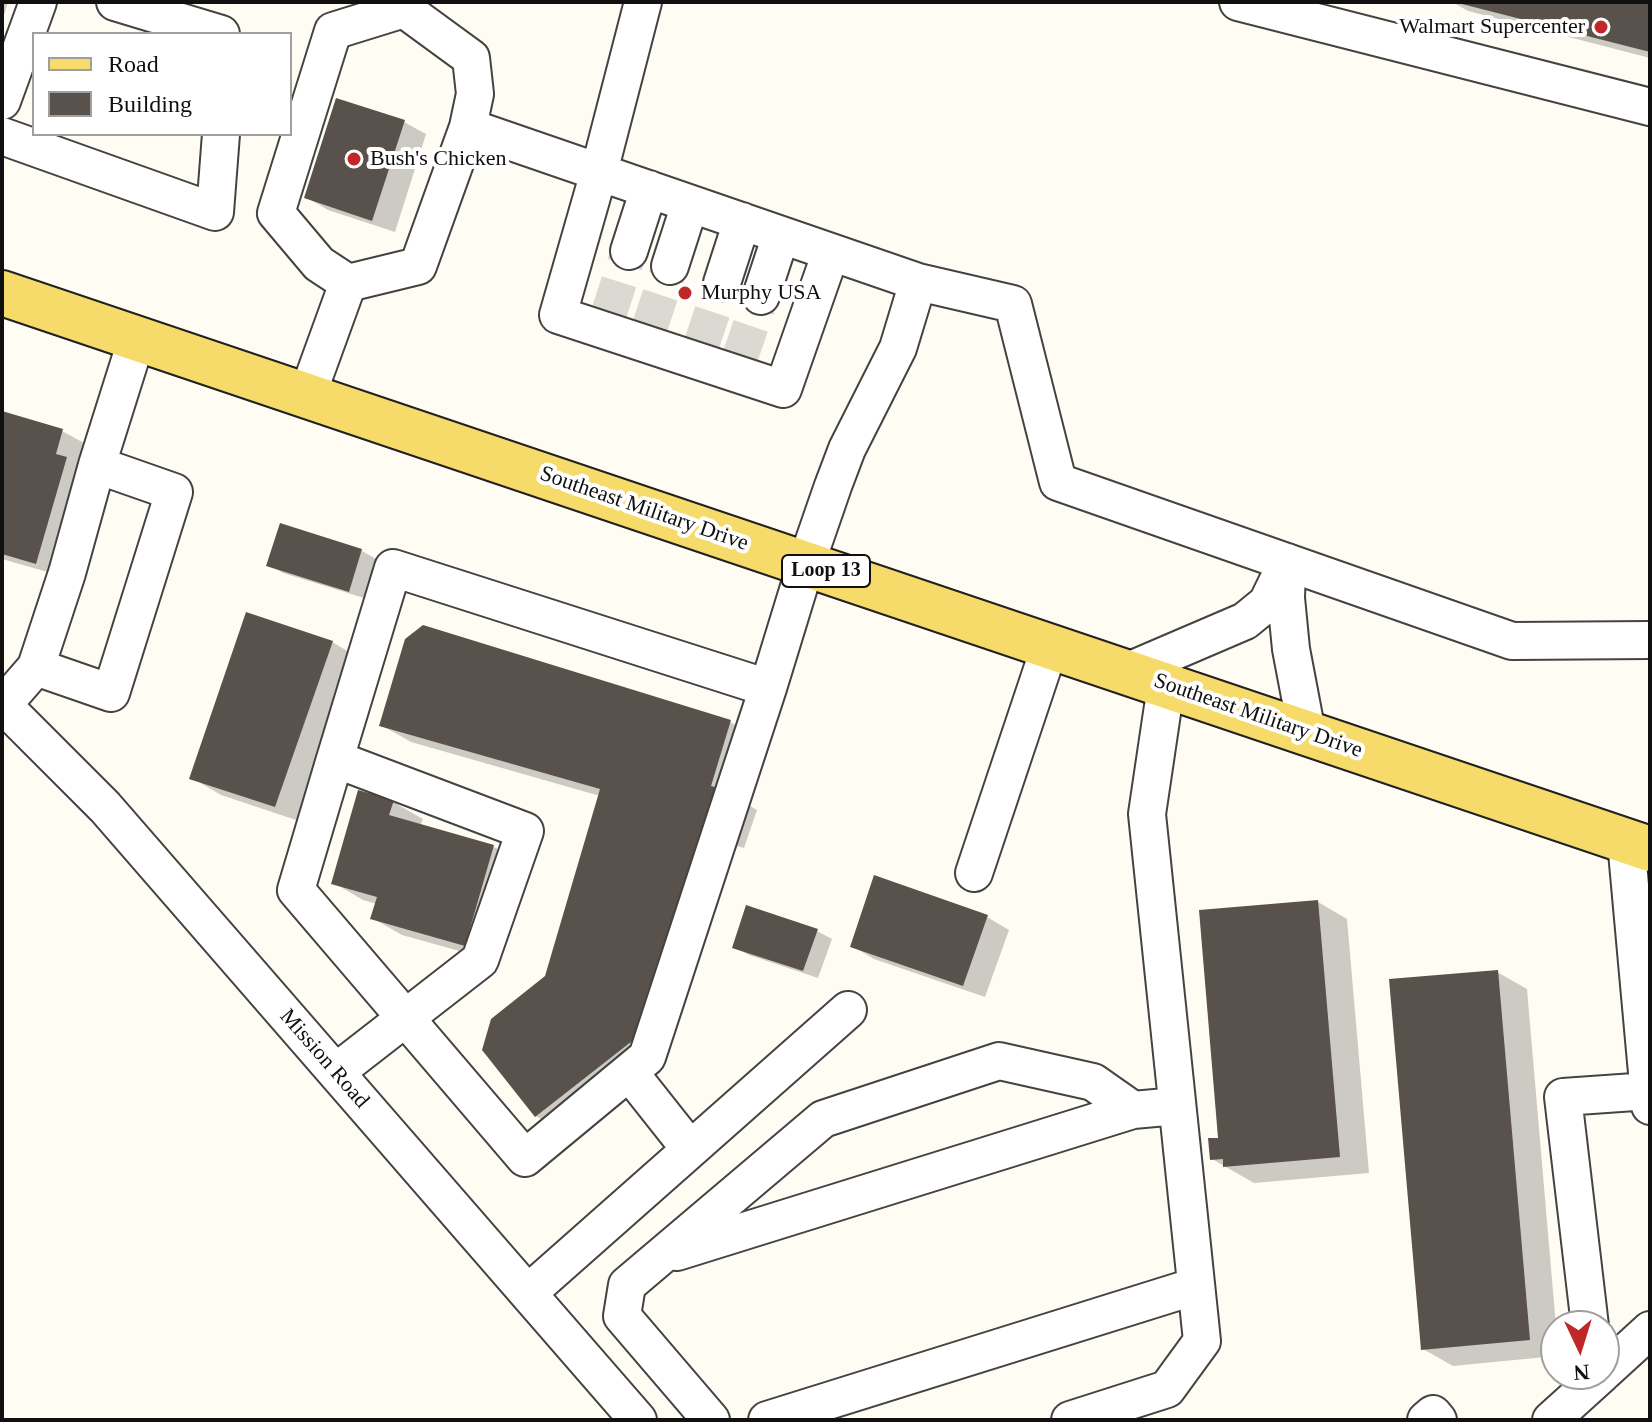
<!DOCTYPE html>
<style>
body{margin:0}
#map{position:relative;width:1652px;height:1422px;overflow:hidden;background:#fffdf3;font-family:Georgia,serif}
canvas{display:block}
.frame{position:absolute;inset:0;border:4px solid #101010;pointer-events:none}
.legend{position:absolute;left:32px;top:32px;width:260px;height:104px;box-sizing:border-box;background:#fff;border:2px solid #9f9f9f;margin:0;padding:10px 14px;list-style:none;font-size:24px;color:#101010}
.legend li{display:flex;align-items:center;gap:16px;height:40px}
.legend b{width:40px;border:2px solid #9f9f9f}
.north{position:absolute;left:1540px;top:1310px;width:80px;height:80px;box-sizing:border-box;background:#fff;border:2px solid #9f9f9f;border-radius:50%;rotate:176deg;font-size:22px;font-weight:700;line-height:32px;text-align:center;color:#101010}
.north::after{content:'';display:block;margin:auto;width:28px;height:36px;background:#c02728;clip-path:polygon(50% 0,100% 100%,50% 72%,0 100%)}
</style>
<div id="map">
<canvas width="1652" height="1422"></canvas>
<div class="frame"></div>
<ul class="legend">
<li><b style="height:10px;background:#f7db6a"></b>Road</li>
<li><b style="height:22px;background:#59514c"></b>Building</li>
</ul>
<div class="north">N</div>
</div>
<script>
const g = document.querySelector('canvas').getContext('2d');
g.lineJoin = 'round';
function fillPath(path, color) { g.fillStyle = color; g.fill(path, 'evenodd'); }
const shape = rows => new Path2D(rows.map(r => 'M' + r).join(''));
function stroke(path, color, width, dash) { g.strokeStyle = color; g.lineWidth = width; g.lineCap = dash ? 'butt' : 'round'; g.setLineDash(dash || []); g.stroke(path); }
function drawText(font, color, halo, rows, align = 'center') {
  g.font = font + ' Georgia,serif'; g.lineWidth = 8; g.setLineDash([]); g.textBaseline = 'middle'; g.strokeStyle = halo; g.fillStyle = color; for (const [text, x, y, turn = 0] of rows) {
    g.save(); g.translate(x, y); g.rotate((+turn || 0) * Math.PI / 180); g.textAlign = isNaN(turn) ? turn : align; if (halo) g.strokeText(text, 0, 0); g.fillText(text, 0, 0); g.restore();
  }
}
const shadow = shape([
 [2,2,8,2,2,22],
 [1452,2,1650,2,1650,58,1468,11],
 [404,122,426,134,395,232,328,210,306,197],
 [2,413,62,431,84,443,78,466,88,471,58,575,2,559],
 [281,526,362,551,376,559,364,598,283,573,269,565],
 [423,627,730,722,760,739,740,800,757,810,744,848,731,844,665,1054,566,1133,536,1116,547,977,600,796,411,742,381,725],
 [332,642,361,659,305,823,221,795,192,778],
 [393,802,423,819,420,826,494,847,523,863,495,961,402,935,372,918,377,904,363,900,334,883],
 [1318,902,1347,919,1369,1173,1254,1183,1212,1159],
 [987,917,1009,930,985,997,874,959,852,946],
 [817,931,832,939,818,978,749,955,734,947],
 [1497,972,1527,989,1556,1326,1556,1356,1453,1366,1423,1349]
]);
const building = shape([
 [1458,2,1650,2,1650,52,1458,3],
 [336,98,405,120,372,221,304,198],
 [2,411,63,429,56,454,67,457,36,564,2,554],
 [280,523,362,549,349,592,266,566],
 [246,612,333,641,275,807,189,779],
 [423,625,731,720,711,786,728,791,715,833,702,829,636,1038,535,1117,482,1050,491,1019,545,976,600,789,379,726,405,639],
 [358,790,394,800,389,815,494,845,465,946,370,919,377,897,331,884],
 [874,875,988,915,963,986,850,947],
 [1318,900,1340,1157,1223,1167,1223,1159,1210,1160,1208,1138,1218,1138,1199,910],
 [746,905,818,929,803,971,732,948],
 [1498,970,1530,1340,1421,1350,1389,979]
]);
const minorTunnel = shape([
 [608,316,629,251],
 [649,329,670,266],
 [701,346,722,283],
 [739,360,761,296]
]);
const minor = shape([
 [115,2,221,34],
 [643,2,599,172,558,315,783,389,831,252],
 [1238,2,1650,107],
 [2,101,38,2],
 [2,136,215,212,221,134],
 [629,251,649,189],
 [670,266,690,204],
 [348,283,418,266,468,127],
 [722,283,742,221],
 [761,296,781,235],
 [307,396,348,283,319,264,276,213,333,31,404,9,471,58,475,94,468,127,918,282,1013,304,1058,482,1512,641,1650,640],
 [1287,568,1286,598,1291,649,1307,733],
 [36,667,111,693,174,492,97,465],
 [1126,672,1245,621,1267,603,1287,562],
 [2,704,105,807,638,1420],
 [3,705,36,667,67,573,97,465,137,338],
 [335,759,296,890,525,1158,647,1057,768,688,806,564,833,486,847,449,898,348,918,282],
 [1626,841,1650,1106],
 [974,873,1050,646],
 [336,1072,480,960,525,831,335,759,393,568,768,688],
 [629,1072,690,1149],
 [677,1252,1133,1110],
 [528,1293,848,1010],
 [1590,1326,1563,1097,1649,1091],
 [1604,1372,1650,1330],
 [711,1420,622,1316,627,1285,823,1119,999,1061,1093,1082,1133,1110,1177,1106],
 [767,1420,1196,1286],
 [1070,1420,1167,1389,1202,1341,1147,814,1166,686],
 [1426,1420,1433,1414,1438,1420],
 [1551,1420,1602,1374]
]);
const major = shape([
 [2,293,1650,849]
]);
const markers = [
 [1601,27,8,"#c02728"],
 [354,159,8,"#c02728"],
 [685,293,8,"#c02728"]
];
const shields = [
 [826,571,88]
];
const shieldNames = [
 ["Loop 13",826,571]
];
const poiNames = [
 ["Walmart Supercenter",1585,27,"right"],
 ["Bush's Chicken",370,159],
 ["Murphy USA",701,293]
];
const streetNames = [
 ["Southeast Military Drive",644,509,19],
 ["Southeast Military Drive",1258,716,19],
 ["Mission Road",324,1059,49]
];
fillPath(shadow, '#0003');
fillPath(building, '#59514c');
stroke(minorTunnel, '#dbd9d1', 36, [36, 18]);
stroke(minor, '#434343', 40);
stroke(major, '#212121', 48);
stroke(minor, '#fff', 36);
stroke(major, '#f7db6a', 44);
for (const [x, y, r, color] of markers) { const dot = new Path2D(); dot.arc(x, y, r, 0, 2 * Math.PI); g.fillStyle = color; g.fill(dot); stroke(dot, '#fff', 3); }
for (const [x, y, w] of shields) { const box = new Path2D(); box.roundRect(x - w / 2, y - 16, w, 32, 6); g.fillStyle = '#fff'; g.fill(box); stroke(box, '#101010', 2); }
drawText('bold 20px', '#101010', null, shieldNames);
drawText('22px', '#101010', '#fff', poiNames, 'left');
drawText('22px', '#101010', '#fff', streetNames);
</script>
